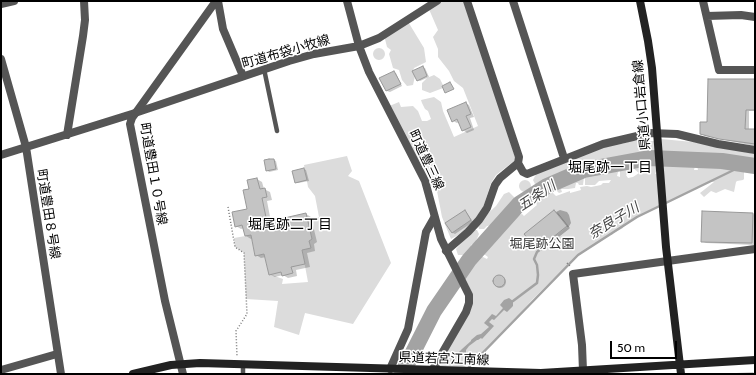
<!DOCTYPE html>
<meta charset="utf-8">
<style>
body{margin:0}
#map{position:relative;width:756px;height:375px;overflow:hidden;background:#fff;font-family:Cabin,sans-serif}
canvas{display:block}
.frame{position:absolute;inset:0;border:2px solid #000;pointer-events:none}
.scale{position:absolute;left:610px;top:341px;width:67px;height:18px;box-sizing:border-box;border:2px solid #000;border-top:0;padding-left:5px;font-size:12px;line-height:14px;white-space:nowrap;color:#000;-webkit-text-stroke:3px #fff;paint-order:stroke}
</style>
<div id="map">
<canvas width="756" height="375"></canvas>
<div class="frame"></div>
<div class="scale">50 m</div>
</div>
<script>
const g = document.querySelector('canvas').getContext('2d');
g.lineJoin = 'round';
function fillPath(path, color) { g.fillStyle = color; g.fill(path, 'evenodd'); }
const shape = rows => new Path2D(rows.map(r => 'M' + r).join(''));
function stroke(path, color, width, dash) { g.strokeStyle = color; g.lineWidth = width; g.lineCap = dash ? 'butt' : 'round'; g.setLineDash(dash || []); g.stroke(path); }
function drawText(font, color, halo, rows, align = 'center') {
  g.font = font + ' Cabin,"Noto Sans JP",sans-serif'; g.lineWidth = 3; g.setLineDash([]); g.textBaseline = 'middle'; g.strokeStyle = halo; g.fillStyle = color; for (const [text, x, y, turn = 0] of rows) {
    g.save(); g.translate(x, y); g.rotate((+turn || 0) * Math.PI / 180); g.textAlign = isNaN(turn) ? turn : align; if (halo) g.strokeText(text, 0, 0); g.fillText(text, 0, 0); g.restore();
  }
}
const green = shape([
 [437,1,467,1,515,157,514,161,496,175,491,183,483,208,467,230,451,239,442,217,437,191,425,181,387,107,399,102,401,107,413,106,418,111,422,121,427,121,431,119,428,111,425,109,422,103,421,100,434,97,441,102,443,111,454,137,478,126,463,88,454,81,449,71,438,57,438,49,433,37,438,30,428,7],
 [407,20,424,48,426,62,414,68,413,71,415,76,413,85,407,86,402,80,399,70,393,68,389,54,391,50,387,47,384,35],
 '373 54a6 6 0 1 1 12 0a6 6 0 1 1-12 0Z',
 [434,75,440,79,443,85,442,85,443,88,430,93,422,90,422,83,427,78],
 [661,139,693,142,755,154,755,164,746,166,734,161,724,163,713,163,702,158,678,156,671,152,661,155,646,150,644,153,634,157,631,154,612,162,604,162,603,165,587,166,582,168,572,169,571,173,564,172,562,176,554,178,549,177,550,181,540,186,535,184,533,180,538,170,611,144,622,144,631,141,656,141],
 [347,156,352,171,348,176,359,181,391,263,353,324,305,313,299,335,274,327,278,301,246,299,244,253,235,247,234,238,251,235,255,256,264,254,269,274,283,279,282,284,308,282,302,250,310,248,309,241,312,239,308,221,319,217,315,196,308,187,304,165],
 [677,158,690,161,695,166,694,170,698,170,697,166,705,163,722,164,724,167,731,164,744,169,744,179,743,180,737,181,736,182,734,192,725,189,716,193,711,191,704,197,700,193,714,182,709,182,699,187,697,189,688,192,637,217,623,226,623,228,613,233,612,235,610,235,578,255,532,300,493,344,475,359,458,372,432,371,466,312,467,290,469,286,467,284,464,277,465,270,471,266,473,258,477,254,487,259,488,257,481,252,483,248,489,246,491,241,496,237,500,228,504,224,509,223,512,217,522,214,524,216,537,205,533,200,541,192,542,187,548,184,552,185,555,180,578,180,579,175,584,177,583,185,579,185,578,183,576,183,575,188,568,189,561,189,562,192,559,193,556,190,556,187,553,186,550,190,556,196,570,191,570,193,581,190,580,187,587,186,591,187,601,185,603,183,609,183,611,180,599,181,595,185,585,185,585,174,595,170,613,167,613,170,618,172,617,176,620,177,620,171,616,167,619,162,622,161,625,164,631,166,630,171,626,175,628,178,633,177,639,173,633,168,633,164,643,160,653,161,658,166,655,174,659,173,658,162],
 '519 186a6 6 0 1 1 12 0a6 6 0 1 1-12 0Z',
 [509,192,514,197,514,202,508,209,498,216,498,220,493,225,487,226,484,229,479,229,478,225,483,218,496,206,504,194],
 [473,230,477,230,479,234,475,243,471,245,471,252,465,255,458,255,456,249]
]);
const water = shape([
 [560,210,567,212,569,215,571,223,568,228,556,212],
 [509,298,513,301,513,306,507,312,504,310,494,320,492,319,489,322,494,326,482,339,481,338,478,340,477,340,469,346,466,350,466,353,465,355,462,356,460,354,459,352,462,349,471,341,471,340,477,335,481,334,489,327,484,323,492,314,496,316,503,308,500,305,504,300]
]);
const shadow = shape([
 [422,67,425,68,429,77,420,81,418,80],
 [394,72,396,73,402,86,390,92,387,91,381,78],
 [755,80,755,111,749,111,749,130,755,130,755,146,705,136,701,133,708,123],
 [465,103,469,105,474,117,470,118,474,130,467,133,463,130,459,122,457,123,453,121],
 [274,160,276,161,278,170,269,172,267,170],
 [304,169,306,170,309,181,298,183,296,182],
 [257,179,262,182,264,189,270,192,272,200,267,201,271,222,306,214,311,217,317,242,314,244,315,251,307,253,310,267,296,270,297,276,288,278,283,275,275,277,269,274,266,257,261,258,256,255,253,238,251,239,246,236,244,228,241,229,236,226,248,210,250,190],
 [465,211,467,213,473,222,455,234,453,233,447,223],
 [554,211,558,213,570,228,541,251,537,249],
 [753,214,755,215,755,245,706,243,702,241],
 '494 282a6 6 0 1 1 12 0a6 6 0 1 1-12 0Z',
 [753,372,755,374,720,374]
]);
const stream = shape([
 [513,301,537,283,538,275,537,265,534,259,537,252,568,228],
 [468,368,578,255,637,217,744,165]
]);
const river = shape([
 [402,374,434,311,469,260,519,204,547,186,584,170,649,158,722,161,755,166]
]);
const building = shape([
 [423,66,427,76,417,81,412,71,423,66],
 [394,71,401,84,386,91,379,78,394,71],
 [708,79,755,79,755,110,746,110,745,129,755,129,755,144,719,139,700,134,700,122,707,122,708,79],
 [450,82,454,89,445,93,442,86,450,82],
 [466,102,471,114,466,116,471,127,462,131,457,119,452,122,447,110,466,102],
 [269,159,274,159,276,169,266,171,264,160,269,159],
 [304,168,307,180,295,183,292,171,304,168],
 [257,178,260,189,265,188,267,197,262,198,267,222,306,213,312,239,309,241,311,248,302,250,305,264,291,267,293,273,282,276,281,272,269,275,264,254,255,256,251,235,245,236,242,225,235,227,232,212,247,209,243,190,249,189,247,180,257,178],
 [465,210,471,220,452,233,445,223,465,210],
 [554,210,567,226,537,250,524,234,554,210],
 [702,211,753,213,752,243,701,242,702,211],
 '493 281a6 6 0 1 1 12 0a6 6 0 1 1-12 0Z'
]);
const path = shape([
 [228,207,235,247,244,253,247,314,236,331,237,356],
 [567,263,571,267]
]);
const service = shape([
 [264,69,277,131],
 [243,364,243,374]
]);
const minor = shape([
 [218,1,223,29,243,76],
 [467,1,519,157,518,163],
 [513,1,564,158],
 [703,1,719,70,755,70],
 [1,4,14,1],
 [707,16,741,15,755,17],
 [1,59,26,147,61,374],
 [67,135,83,36,85,20,84,1],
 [1,155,135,113],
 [446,251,468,232,479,220,487,208,495,185,500,178,518,163,523,172,527,174,603,144,650,133,677,134,718,144,755,150],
 [390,369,408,329,426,232,434,218],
 [1,370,57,354],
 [583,371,582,345,573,274,755,249],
 [183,374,165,301,130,124,132,118,216,1]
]);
const tertiary = shape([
 [347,1,359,46,369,72,425,181,441,239,469,295,469,303,466,312,430,374],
 [135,113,289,61,314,54,359,46,379,38,437,1]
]);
const secondary = shape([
 [640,1,648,41,652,68,666,247,681,374],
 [133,374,171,365,200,363,541,373,755,360]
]);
const streetNames = [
 ["町道布袋小牧線",286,52,-16],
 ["県道小口岩倉線",642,105,-95],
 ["町道豊三線",426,160,65],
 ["町道豊田１０号線",153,174,80],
 ["町道豊田８号線",48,214,81],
 ["県道若宮江南線",444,359,2]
];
const parkNames = [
 ["堀尾跡公園",542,244]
];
const neighbourhoodNames = [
 ["堀尾跡一丁目",610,168],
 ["堀尾跡二丁目",290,225]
];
const waterNames = [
 ["五条川",537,196,-33],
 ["奈良子川",614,221,-31]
];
fillPath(green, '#dcdcdc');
fillPath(water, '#a3a3a3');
fillPath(shadow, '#0003');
stroke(stream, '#a3a3a3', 2.5);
stroke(river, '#a3a3a3', 16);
fillPath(building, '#c4c4c4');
stroke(building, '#999', 1);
stroke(path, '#777', 1.5, [1, 2]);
stroke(service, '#555', 4.5);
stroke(minor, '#555', 8);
stroke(tertiary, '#555', 8);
stroke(secondary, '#222', 8);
drawText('13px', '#000', '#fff', streetNames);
drawText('13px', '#333', '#fff', parkNames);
drawText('14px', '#000', '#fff', neighbourhoodNames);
drawText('italic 14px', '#444', '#fff', waterNames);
</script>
